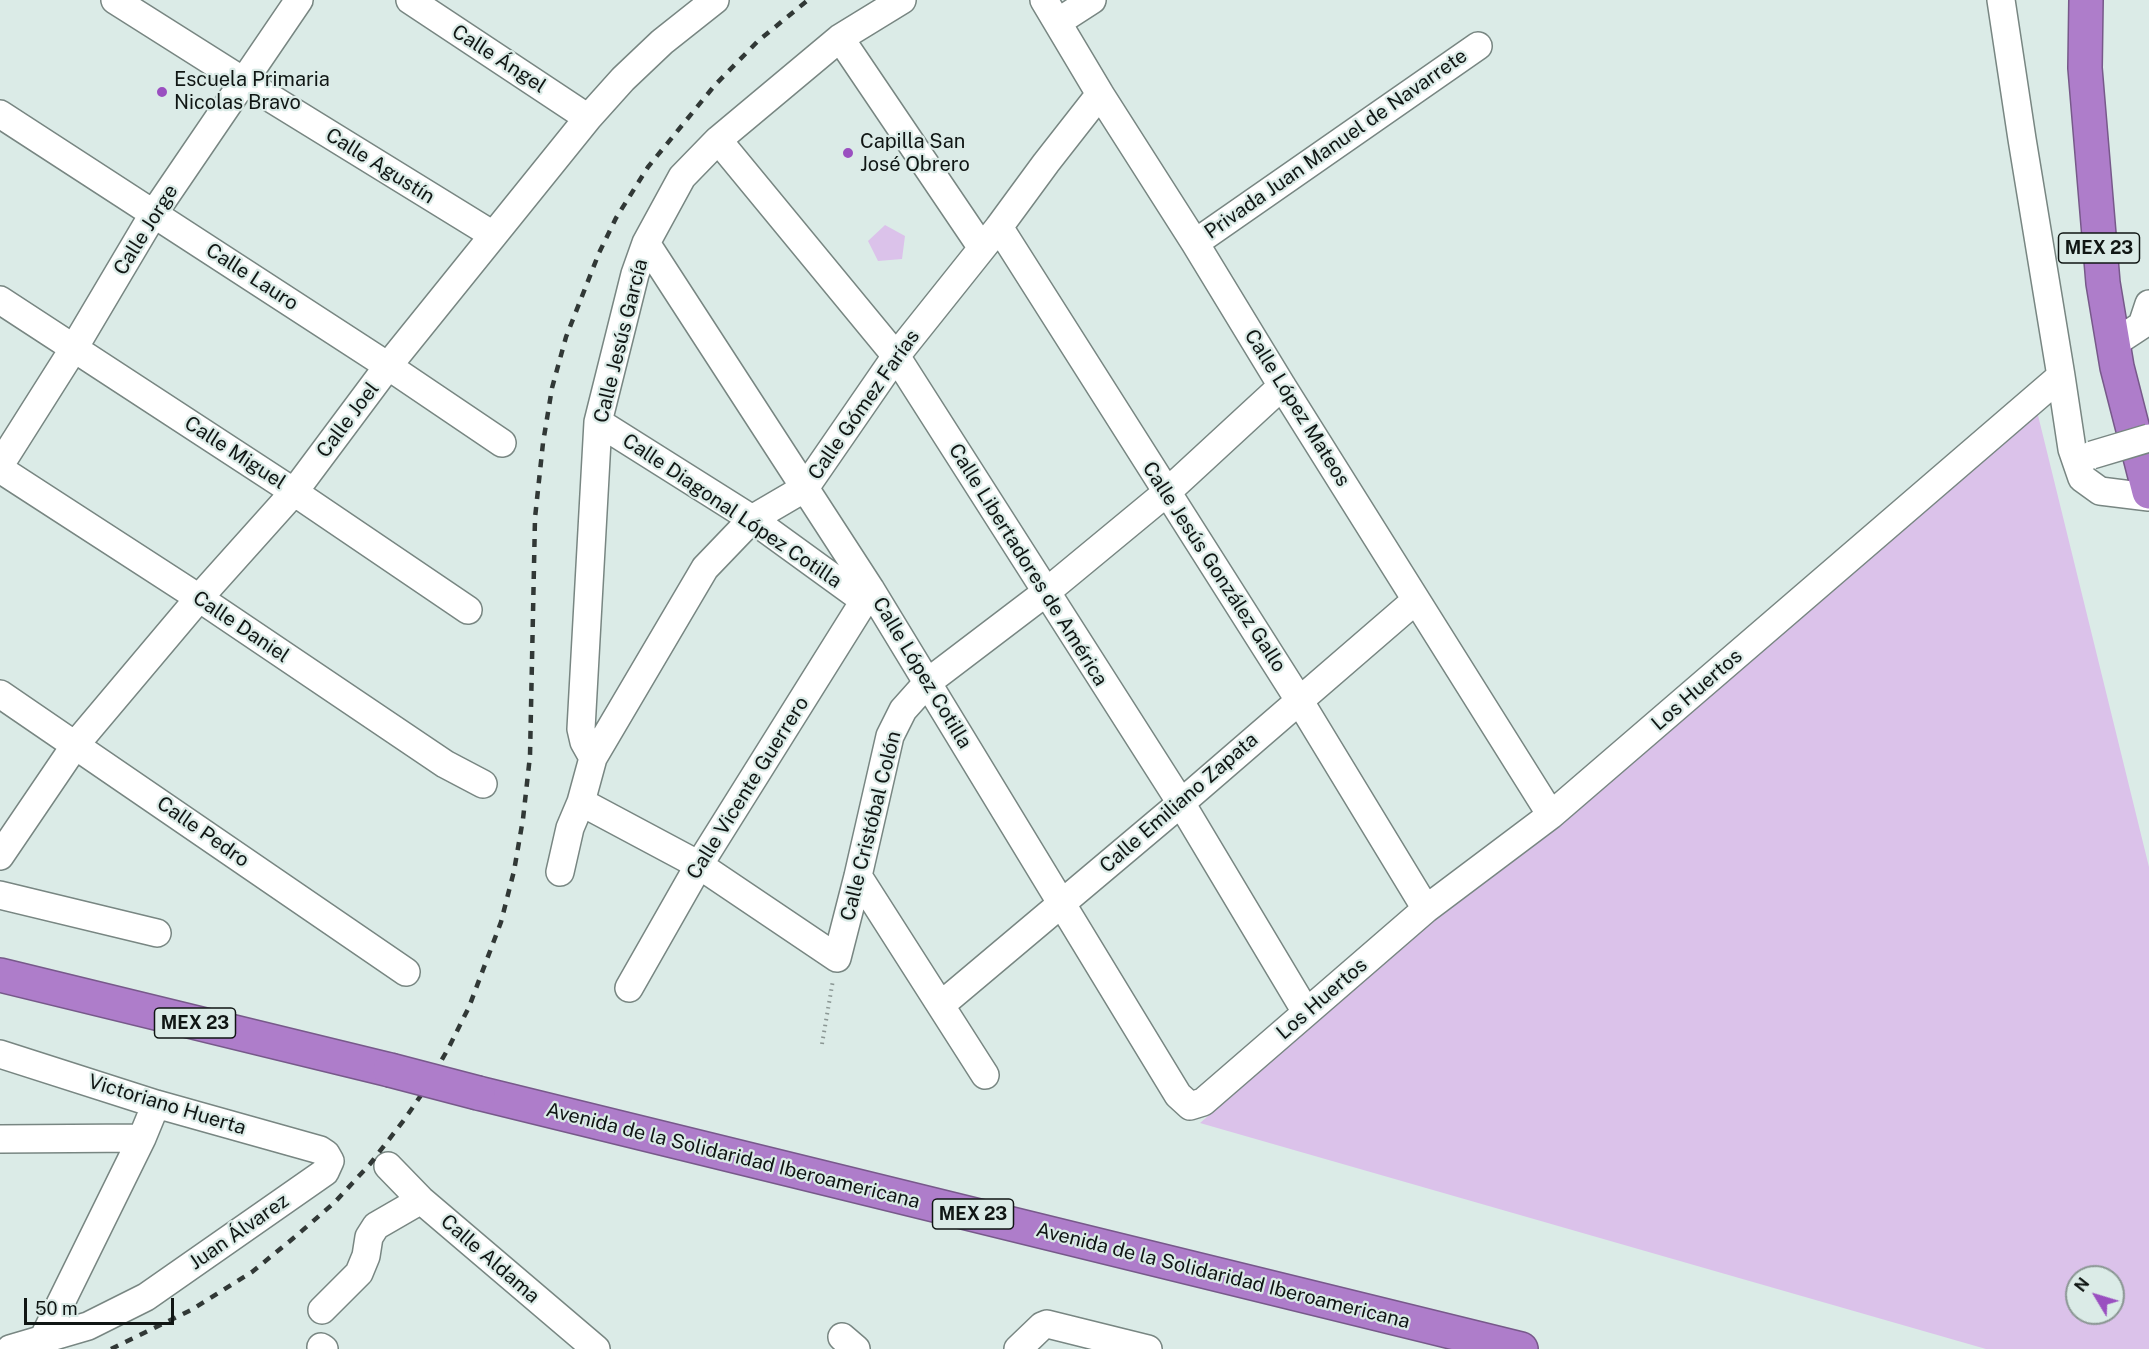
<!DOCTYPE html>
<meta charset="utf-8">
<style>
body{margin:0}
#map{position:relative;width:2149px;height:1349px;overflow:hidden;background:#dbebe7;font-family:"Public Sans",sans-serif}
canvas{display:block}
.north{position:absolute;left:2065px;top:1265px;width:60px;height:60px;box-sizing:border-box;background:#dbebe7;border:2px solid #8a9693;border-radius:50%;rotate:308deg;font-size:16px;font-weight:700;line-height:24px;text-align:center;color:#101614}
.north::after{content:'';display:block;margin:auto;width:21px;height:27px;background:#9a4fc0;clip-path:polygon(50% 0,100% 100%,50% 72%,0 100%)}
.scale{position:absolute;left:24px;top:1298px;width:150px;height:27px;box-sizing:border-box;border:3px solid #101614;border-top:0;padding-left:8px;font-size:18px;line-height:21px;white-space:nowrap;color:#101614;-webkit-text-stroke:4px #dbebe7;paint-order:stroke}
</style>
<div id="map">
<canvas width="2149" height="1349"></canvas>
<div class="north">N</div>
<div class="scale">50 m</div>
</div>
<script>
const g = document.querySelector('canvas').getContext('2d');
g.lineJoin = 'round';
function fillPath(path, color) { g.fillStyle = color; g.fill(path, 'evenodd'); }
const shape = rows => new Path2D(rows.map(r => 'M' + r).join(''));
function stroke(path, color, width, dash) { g.strokeStyle = color; g.lineWidth = width; g.lineCap = dash ? 'butt' : 'round'; g.setLineDash(dash || []); g.stroke(path); }
function drawText(font, color, halo, rows, align = 'center') {
  g.font = font + ' "Public Sans",sans-serif'; g.lineWidth = 4.5; g.setLineDash([]); g.textBaseline = 'middle'; g.strokeStyle = halo; g.fillStyle = color; for (const [text, x, y, turn = 0] of rows) {
    g.save(); g.translate(x, y); g.rotate((+turn || 0) * Math.PI / 180); g.textAlign = isNaN(turn) ? turn : align; if (halo) g.strokeText(text, 0, 0); g.fillText(text, 0, 0); g.restore();
  }
}
const green = shape([
 [885,225,905,236,902,259,878,261,868,241],
 [2034,399,2149,867,2149,1349,1986,1349,1200,1123],
 [2077,1277,2113,1277,2113,1313,2077,1313]
]);
const path = shape([
 [822,1044,833,980]
]);
const minor = shape([
 [115,0,243,81,493,235],
 [410,0,588,118],
 [1044,0,1100,94,1195,243,1282,386,1551,815],
 [2001,0,2022,139,2061,376],
 [1058,22,1092,0],
 [840,38,982,248],
 [0,114,388,366,502,443],
 [718,140,896,356,1181,803,1306,1012],
 [999,227,1299,700,1426,909],
 [646,243,871,590,1178,1095,1190,1106,1203,1102,1426,909,1551,815,2061,376,2072,449,2082,478,2100,491,2149,497],
 [1195,243,1478,46],
 [0,300,294,492,468,610],
 [2113,344,2142,325,2149,304],
 [598,422,752,519,865,601],
 [0,465,74,348,154,213,299,0],
 [0,469,199,598,445,764,483,784],
 [0,694,406,972],
 [593,758,584,742,581,729,598,422,635,274,646,243,682,177,718,140,840,38,902,0],
 [581,802,699,865,837,958,858,876,890,736,903,710,928,682,1045,593,1166,493,1282,386],
 [0,856,76,744,199,598,294,492,388,366,588,118,623,79,662,42,715,0],
 [560,872,570,828,581,802,593,758,705,568,752,519,805,488,896,356,999,227,1046,163,1100,94],
 [858,876,985,1075],
 [0,895,157,933],
 [629,988,699,865,871,590],
 [941,1005,1181,803,1416,600],
 [0,1054,156,1104,320,1150,326,1154,330,1161,325,1172,146,1297,88,1326,10,1349],
 [0,1139,142,1138],
 [388,1166,421,1200,596,1349],
 [322,1310,359,1273,366,1256,369,1237,376,1226,421,1200],
 [842,1337,856,1349],
 [43,1339,142,1138,156,1104],
 [321,1347,324,1349],
 [1018,1349,1042,1326,1047,1324,1148,1349]
]);
const highway = shape([
 [2086,0,2085,68,2103,283,2117,367,2149,492],
 [0,975,390,1070],
 [478,1093,1521,1349]
]);
const rail = shape([
 [111,1349,191,1310,252,1272,296,1236,335,1202,370,1164,404,1120,424,1091,448,1049,469,1007,501,922,514,871,523,819,530,756,535,518,543,443,552,388,566,337,599,253,616,218,648,167,715,85,758,41,808,0]
]);
const minorBridge = shape([
 [2092,455,2149,438]
]);
const highwayBridge = shape([
 [390,1070,478,1093]
]);
const markers = [
 [162,92,6,"#9a4fc0"],
 [848,153,6,"#9a4fc0"]
];
const shields = [
 [2099,248,81],
 [195,1023,81],
 [973,1214,81]
];
const shieldNames = [
 ["MEX 23",2099,248],
 ["MEX 23",195,1023],
 ["MEX 23",973,1214]
];
const streetNames = [
 ["Calle Ángel",499,59,33],
 ["Privada Juan Manuel de Navarrete",1336,144,-35],
 ["Calle Agustín",380,166,32],
 ["Calle Jorge",146,230,-58],
 ["Calle Lauro",252,277,33],
 ["Calle Jesús García",621,341,-76],
 ["Calle Gómez Farías",864,405,-55],
 ["Calle López Mateos",1297,408,58],
 ["Calle Joel",348,420,-53],
 ["Calle Miguel",235,453,33],
 ["Calle Diagonal López Cotilla",732,511,34],
 ["Calle Libertadores de América",1028,565,58],
 ["Calle Jesús González Gallo",1214,567,57],
 ["Calle Daniel",241,627,34],
 ["Calle López Cotilla",922,673,59],
 ["Los Huertos",1697,690,-41],
 ["Calle Vicente Guerrero",748,788,-58],
 ["Calle Emiliano Zapata",1179,803,-41],
 ["Calle Cristóbal Colón",871,826,-76],
 ["Calle Pedro",203,832,35],
 ["Los Huertos",1322,999,-41],
 ["Victoriano Huerta",167,1105,17],
 ["Avenida de la Solidaridad Iberoamericana",733,1156,14],
 ["Juan Álvarez",239,1232,-35],
 ["Calle Aldama",490,1259,41],
 ["Avenida de la Solidaridad Iberoamericana",1223,1276,14]
];
const poiNames = [
 ["Escuela Primaria",174,80],
 ["Nicolas Bravo",174,103],
 ["Capilla San",860,142],
 ["José Obrero",860,165]
];
fillPath(green, '#dbc2ea');
stroke(minor, '#788682', 30);
stroke(highway, '#77598a', 36);
stroke(path, '#8a9693', 4, [1.5, 4.5]);
stroke(minor, '#fff', 27);
stroke(highway, '#ae7dca', 33);
stroke(rail, '#313836', 4.5, [8, 8]);
stroke(minorBridge, '#788682', 30, []);
stroke(highwayBridge, '#77598a', 36, []);
stroke(minorBridge, '#fff', 27);
stroke(highwayBridge, '#ae7dca', 33);
for (const [x, y, r, color] of markers) { const dot = new Path2D(); dot.arc(x, y, r, 0, 2 * Math.PI); g.fillStyle = color; g.fill(dot); stroke(dot, '#dbebe7', 2); }
for (const [x, y, w] of shields) { const box = new Path2D(); box.roundRect(x - w / 2, y - 15, w, 30, 4.5); g.fillStyle = '#dbebe7'; g.fill(box); stroke(box, '#101614', 1.5); }
drawText('bold 18px', '#101614', null, shieldNames);
drawText('20px', '#101614', '#dbebe7', streetNames);
drawText('20px', '#101614', '#dbebe7', poiNames, 'left');
</script>
